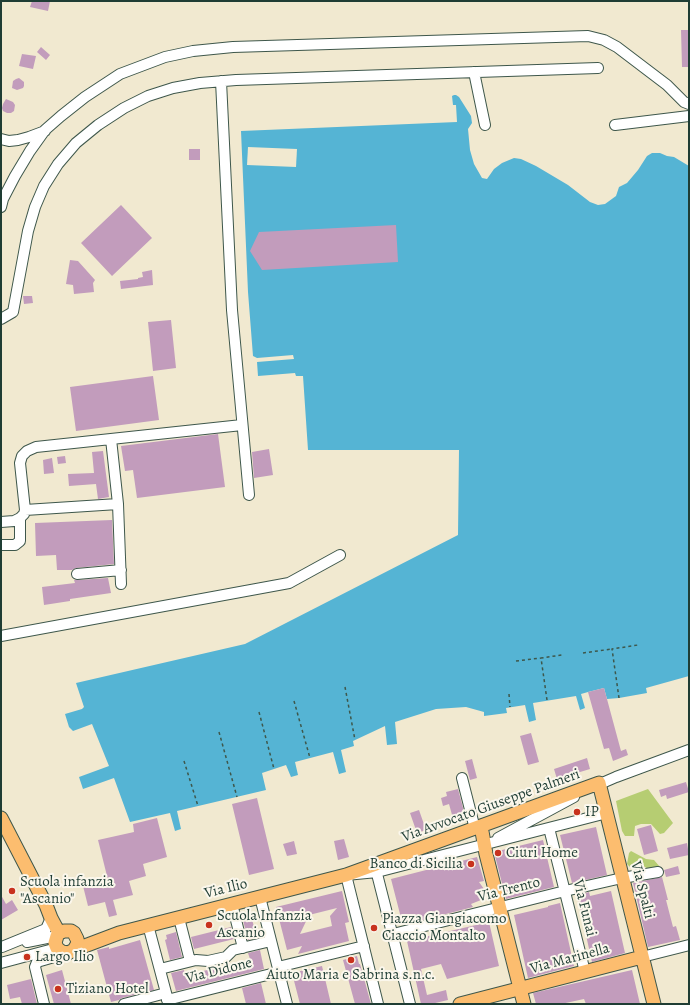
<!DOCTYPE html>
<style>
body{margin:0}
#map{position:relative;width:690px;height:1005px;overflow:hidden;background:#f1e9d0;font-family:Alegreya,serif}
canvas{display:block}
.frame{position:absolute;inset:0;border:2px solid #1f3d34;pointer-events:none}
</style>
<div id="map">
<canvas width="690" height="1005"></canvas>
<div class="frame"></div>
</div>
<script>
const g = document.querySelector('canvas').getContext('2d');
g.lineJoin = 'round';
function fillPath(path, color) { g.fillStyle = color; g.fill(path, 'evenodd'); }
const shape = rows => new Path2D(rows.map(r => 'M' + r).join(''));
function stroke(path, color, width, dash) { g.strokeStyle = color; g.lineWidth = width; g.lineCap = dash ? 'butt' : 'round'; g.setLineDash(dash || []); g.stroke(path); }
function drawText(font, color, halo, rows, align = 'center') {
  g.font = font + ' Alegreya,serif'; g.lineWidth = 4; g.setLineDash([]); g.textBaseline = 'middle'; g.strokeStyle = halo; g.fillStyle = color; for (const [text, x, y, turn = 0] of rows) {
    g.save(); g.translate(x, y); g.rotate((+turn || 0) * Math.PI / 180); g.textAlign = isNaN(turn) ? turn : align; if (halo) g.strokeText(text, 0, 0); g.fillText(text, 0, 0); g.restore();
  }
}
const green = shape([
 [648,789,673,823,664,833,660,834,651,824,641,824,635,826,634,836,625,836,622,831,616,801],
 [631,851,646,859,654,860,660,867,654,872,645,867,636,865,630,867,627,864,629,853]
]);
const water = shape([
 [454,95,456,95,459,97,471,116,472,123,468,129,470,150,474,164,482,178,487,179,494,169,502,163,514,158,521,159,536,166,568,185,590,202,598,205,605,204,616,196,619,187,627,183,638,170,647,156,652,153,660,153,667,156,674,157,689,166,689,676,646,688,647,693,619,698,607,699,604,688,588,692,581,694,585,708,580,710,576,696,533,703,536,720,529,722,525,705,506,708,507,713,484,716,484,712,466,707,436,709,395,722,397,744,387,745,385,726,353,741,354,746,341,750,346,772,339,774,333,752,295,762,298,775,291,777,286,765,262,773,266,790,177,811,181,829,175,831,170,813,130,822,114,778,83,789,79,777,109,766,92,724,73,731,69,727,65,714,82,709,84,707,76,683,245,644,458,535,459,450,308,450,303,376,296,376,295,373,258,376,257,362,294,359,293,355,257,358,253,356,248,292,241,131,457,122,456,105,453,105,452,96]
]);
const pier = shape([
 [248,147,297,149,296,167,247,165]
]);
const building = shape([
 [32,1,50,1,48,11,30,7],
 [681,30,689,30,689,67,682,67],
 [41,47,50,55,46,60,37,52],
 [22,54,36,56,33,69,19,66],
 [19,78,24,82,24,86,23,88,17,90,12,88,13,81,16,79],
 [6,99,13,102,15,105,14,111,11,113,7,113,3,111,2,108,3,104],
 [189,149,200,149,200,160,189,160],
 [121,205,152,238,112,276,81,243],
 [396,225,398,262,262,270,250,251,259,232],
 [70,260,78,261,95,280,93,283,94,292,74,294,73,285,66,284],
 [152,270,153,285,121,289,120,281,138,279,138,278,143,277,142,272],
 [23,296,32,296,33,303,24,304],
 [171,320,176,368,153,371,148,322],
 [153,376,159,420,76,431,70,387],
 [218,434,225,487,137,498,133,470,125,471,121,446],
 [269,449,273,475,254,478,252,452],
 [103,451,109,497,98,499,96,484,69,486,68,474,94,473,92,452],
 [65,456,66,463,58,464,57,457],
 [52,458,54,473,44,474,43,460],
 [112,520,114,564,76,568,72,570,57,570,56,555,36,556,35,523],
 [108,578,111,593,70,599,70,601,44,605,42,587,75,583,74,580,78,580],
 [604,688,621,751,626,749,628,755,613,761,609,748,604,749,588,692],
 [531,733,539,762,528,765,520,736],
 [587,758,590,769,557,779,554,769],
 [472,759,477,778,470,780,465,761],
 [686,782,689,792,667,799,666,795,661,797,659,790],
 [458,789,466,819,454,822,449,804,443,806,441,798,447,796,446,792],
 [257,798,274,869,249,875,232,804],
 [419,810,426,830,417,833,410,813],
 [157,818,167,857,143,864,146,876,129,881,133,895,113,900,117,915,109,917,105,902,88,906,83,886,108,880,98,840,134,832,133,824],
 [651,825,658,851,644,855,637,829],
 [596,827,607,875,572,883,560,835],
 [344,839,349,857,338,860,334,841],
 [543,840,554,887,506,899,494,852],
 [294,841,297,854,287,856,283,844],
 [687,843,689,855,670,859,667,848],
 [477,857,484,881,479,882,484,889,485,892,485,895,481,900,471,904,473,907,419,921,419,918,408,920,402,917,400,914,391,879],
 [678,866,680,874,666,877,664,870],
 [662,877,668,900,666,900,673,927,676,926,680,940,648,947,633,883],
 [342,891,349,922,345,923,349,941,298,954,302,946,287,950,276,907],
 [337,908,330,916,332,926,300,934,309,915],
 [611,891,625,953,592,962,577,895,589,892,590,896],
 [1,895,6,904,12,900,18,910,1,920],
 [560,903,574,966,528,978,514,915,548,907,548,906],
 [248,915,250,920,252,919,256,935,254,936,254,938,248,940,242,916],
 [489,922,499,966,447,979,441,964,421,969,427,995,446,990,448,1000,431,1004,421,1004,407,941],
 [231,927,234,939,194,949,191,937],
 [176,932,182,957,170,960,165,940,167,939,166,935],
 [140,940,154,990,122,998,119,1000,111,1002,97,950,109,947,109,949],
 [260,950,264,969,176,991,171,973,184,970,186,979,200,975,199,972,236,963,237,965,251,962,248,953],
 [357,956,359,964,360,964,371,1004,355,1004,343,960],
 [322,966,331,1004,300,1004,292,973],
 [62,970,71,1004,54,1004,46,975],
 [632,970,640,1004,586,1004,584,999,561,1004,536,1004,533,993],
 [31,979,37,1004,22,1004,20,997,10,999,7,985],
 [261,983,266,1004,246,1004,242,988]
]);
const path = shape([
 [583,653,612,649],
 [516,661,541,658],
 [345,687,355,740],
 [509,694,510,707],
 [619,698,612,649,638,645],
 [547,700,541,658,562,655],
 [294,701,310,758],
 [259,712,274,769],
 [219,732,237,797],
 [184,761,198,806]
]);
const minor = shape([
 [474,72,485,125],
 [221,81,232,310,249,495],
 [615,125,689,116],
 [1,139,9,141,18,140,29,137,45,131],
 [1,207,3,199,15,176,30,151,45,130,61,116,85,97,120,74,165,57,193,51,233,47,588,36,604,40,617,47,667,85,684,102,689,104],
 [1,319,13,312,28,231,35,207,44,186,58,164,76,143,98,125,124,108,148,96,173,88,200,83,236,80,598,68],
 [111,439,118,504,121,584],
 [25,510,118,504],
 [1,522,14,521,20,518,24,514,25,510,20,463,22,456,27,451,36,447,242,425],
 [1,545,15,545,20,541,20,518],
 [77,574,121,570],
 [1,636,289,583,340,555],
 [462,778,475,829],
 [593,787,616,777,689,750],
 [549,828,585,972],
 [498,838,574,797],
 [375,866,410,1004],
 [260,897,287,1004],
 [232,904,243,948],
 [179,918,190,961],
 [148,925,169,1004],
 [393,934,565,891,622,878,658,872],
 [27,942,57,936],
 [2,947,46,929,51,918],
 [642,957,689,945],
 [1,963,57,948],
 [278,967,364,946],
 [160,969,196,960,208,961,226,957,233,950,271,941],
 [167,1000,279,972],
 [44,1004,35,967,37,962,68,953],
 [124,1004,166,993],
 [378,1004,346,875,377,872,607,813]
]);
const major = shape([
 [1,818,46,905,51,918,59,933],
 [481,826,486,854,524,1004],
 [74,950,78,943,77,939,74,933,71,931,64,931,59,933,57,936,55,943,57,948,62,952,68,953,74,950,119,933,346,875,599,783,654,1004],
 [460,1004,642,957]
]);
const markers = [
 [577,812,4,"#c8321e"],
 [498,853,4,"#c8321e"],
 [471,864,4,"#c8321e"],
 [12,891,4,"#c8321e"],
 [209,925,4,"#c8321e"],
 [374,928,4,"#c8321e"],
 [27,957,4,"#c8321e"],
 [351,960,4,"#c8321e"],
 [58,989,4,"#c8321e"]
];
const streetNames = [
 ["Via Avvocato Giuseppe Palmeri",491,806,-20],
 ["Via Ilio",226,889,-14],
 ["Via Trento",509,890,-14],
 ["Via Spalti",642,890,76],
 ["Via Funai",584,908,76],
 ["Via Marinella",570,959,-15],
 ["Via Didone",219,971,-14]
];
const poiNames = [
 ["IP",585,812],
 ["Ciuri Home",506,853],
 ["Banco di Sicilia",463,864,"right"],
 ["Scuola infanzia",20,882],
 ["\"Ascanio\"",20,899],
 ["Scuola Infanzia",217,916],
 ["Ascanio",217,933],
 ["Piazza Giangiacomo",382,919],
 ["Ciaccio Montalto",382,936],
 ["Largo Ilio",35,957],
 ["Aiuto Maria e Sabrina s.n.c.",351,975,"center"],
 ["Tiziano Hotel",66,989]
];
fillPath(green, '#b6cd72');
fillPath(water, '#55b4d4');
fillPath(pier, '#f1e9d0');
fillPath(building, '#c29cbc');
stroke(minor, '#3e574b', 12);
stroke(major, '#3e574b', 15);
stroke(path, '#3e574b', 1.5, [3, 3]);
stroke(minor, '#fff', 10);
stroke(major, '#fcbd6f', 13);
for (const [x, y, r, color] of markers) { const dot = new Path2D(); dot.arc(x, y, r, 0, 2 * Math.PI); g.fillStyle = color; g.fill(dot); stroke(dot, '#fbf7ec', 1.5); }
drawText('15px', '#1f3d34', '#fbf7ec', streetNames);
drawText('15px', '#1f3d34', '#fbf7ec', poiNames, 'left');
</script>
